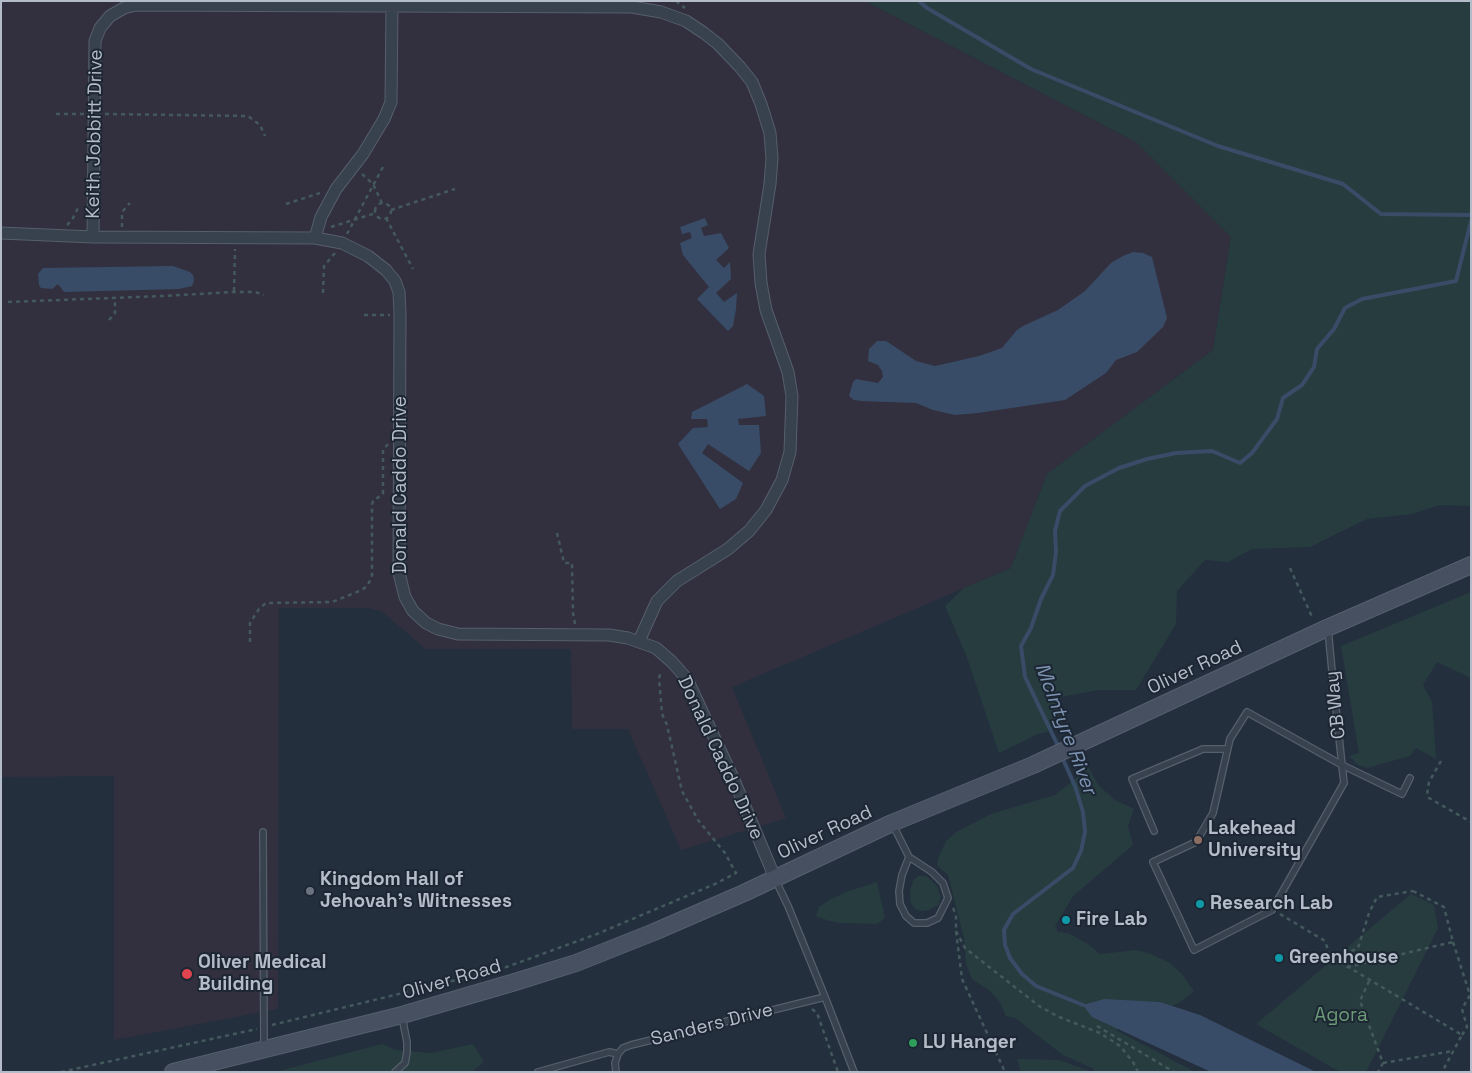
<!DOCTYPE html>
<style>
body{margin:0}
#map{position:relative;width:1472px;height:1073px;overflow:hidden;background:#242f3e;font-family:"Space Grotesk",sans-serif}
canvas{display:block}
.frame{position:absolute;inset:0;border:2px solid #b4bcc9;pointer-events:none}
</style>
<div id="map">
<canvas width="1472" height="1073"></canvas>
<div class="frame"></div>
</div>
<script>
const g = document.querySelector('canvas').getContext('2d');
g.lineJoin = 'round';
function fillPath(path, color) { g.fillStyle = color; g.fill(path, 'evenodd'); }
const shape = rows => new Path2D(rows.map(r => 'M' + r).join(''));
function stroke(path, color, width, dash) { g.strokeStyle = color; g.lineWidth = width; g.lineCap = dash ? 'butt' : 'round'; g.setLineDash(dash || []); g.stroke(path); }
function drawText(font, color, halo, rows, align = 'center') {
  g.font = font + ' "Space Grotesk",sans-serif'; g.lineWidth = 4; g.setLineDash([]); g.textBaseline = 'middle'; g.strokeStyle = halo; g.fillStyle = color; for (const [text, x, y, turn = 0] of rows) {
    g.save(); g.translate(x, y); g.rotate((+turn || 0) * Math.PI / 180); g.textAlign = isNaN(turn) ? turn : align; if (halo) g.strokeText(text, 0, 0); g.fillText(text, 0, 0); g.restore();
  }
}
const medical = shape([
 [1,1,865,1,1136,142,1231,237,1213,350,1047,474,1011,568,732,687,786,818,681,850,628,729,572,729,571,649,426,649,381,611,369,608,279,608,278,1009,114,1040,114,776,1,777]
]);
const green = shape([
 [865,1,1471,1,1471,506,1440,505,1412,514,1367,519,1310,547,1252,549,1228,562,1205,560,1177,591,1176,624,1136,690,1098,690,1055,698,1061,723,1047,732,1038,734,999,753,966,655,945,606,964,588,1011,568,1047,474,1213,350,1231,237,1136,142],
 [1471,592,1471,678,1437,662,1423,685,1432,702,1436,759,1416,748,1410,756,1367,768,1358,765,1349,756,1359,753,1341,646],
 [1089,768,1098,785,1115,800,1134,809,1128,826,1133,845,1073,896,1055,926,1058,932,1068,933,1088,944,1100,954,1136,950,1151,954,1170,963,1181,973,1194,991,1179,1003,1116,1030,1195,1072,1095,1072,1092,1068,1063,1055,1015,1018,1006,1016,999,1001,990,991,972,979,966,964,964,938,948,875,937,866,939,856,946,841,956,832,991,814,1055,795],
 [918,876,926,876,932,881,937,886,941,897,938,905,929,910,921,911,915,909,911,903,910,892,913,881],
 [877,882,885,918,877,924,840,923,829,921,816,916,819,907,829,900,846,892],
 [1411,894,1434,905,1438,928,1366,1072,1340,1072,1256,1024],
 [382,1044,395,1050,431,1053,473,1044,484,1062,474,1070,474,1072,275,1072],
 [1017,1059,1059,1060,1092,1072,1021,1072]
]);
const water = shape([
 [705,218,708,225,701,228,704,236,721,233,729,248,716,260,724,268,730,262,731,279,716,293,724,302,737,293,736,309,733,326,728,331,697,299,709,287,683,255,680,243,692,238,690,232,682,234,680,227],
 [1133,252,1143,253,1152,257,1167,318,1163,327,1137,352,1116,360,1106,373,1065,400,978,413,955,415,933,410,916,403,862,401,854,400,849,396,853,382,856,379,878,383,883,377,882,371,878,365,868,361,869,349,877,341,886,341,916,361,935,366,979,356,1002,348,1017,330,1023,326,1058,310,1085,291,1111,263,1123,256],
 [173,266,190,272,193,275,194,281,192,286,179,289,64,292,58,284,52,289,41,288,39,285,38,274,43,268],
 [747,384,764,396,766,416,738,419,739,425,759,425,761,453,749,471,708,444,702,453,743,483,736,499,720,509,678,444,693,428,708,427,707,419,691,419,692,412],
 [1104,999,1160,1002,1200,1015,1316,1072,1211,1072,1092,1017,1083,1005]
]);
const stream = shape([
 [919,1,927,8,1031,69,1218,146,1343,184,1381,214,1471,215],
 [1059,748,1025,677,1021,646,1031,628,1041,599,1053,575,1056,552,1055,531,1060,511,1085,486,1119,468,1147,459,1176,453,1212,451,1240,463,1252,453,1277,419,1283,398,1302,385,1314,367,1317,349,1334,329,1345,308,1362,299,1456,281,1471,221],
 [1062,757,1075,786,1083,812,1085,832,1081,851,1073,868,1013,914,1004,930,1005,945,1010,958,1022,974,1036,986,1083,1005]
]);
const path = shape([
 [676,1,685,8],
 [56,114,84,114],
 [105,114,248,116,260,125,265,136],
 [362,174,373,184,382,203],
 '375 211a8 8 0 1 1 16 0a8 8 0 1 1-16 0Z',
 [286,204,320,193],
 [391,210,455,189],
 [386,218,413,269],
 [67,225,72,220,78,208],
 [122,227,122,212,130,203],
 [331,227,376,213],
 [347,234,384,165],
 [234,291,235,249],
 [323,293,324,266,335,253],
 [8,302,163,296,234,292,255,292,264,295],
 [364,315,390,315],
 [109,320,115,313,115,298],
 [557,533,564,563,572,563,573,613,575,624],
 [1290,568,1313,619],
 [250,642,250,623,259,609,266,603,332,602,362,590,368,585,372,575,372,505,373,501,383,494,383,450,388,444],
 [1441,761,1429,782,1427,795,1429,798,1471,822],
 [1413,891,1444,907,1453,942,1347,967,1345,954,1358,948,1369,913,1377,897,1413,891],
 [953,908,956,915,956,931,962,979,1005,1072],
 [1280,914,1325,941,1330,956,1462,1035,1442,1072],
 [956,931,965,948,1039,1006,1059,1017,1100,1033,1120,1046,1133,1062,1138,1072],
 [1453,942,1470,995,1462,1009,1467,1027,1462,1035],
 [1369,981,1360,1001,1383,1063,1378,1072],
 [812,1009,817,1013,838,1072],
 [272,1025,501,969,597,934,715,884,736,873,725,853,698,820,682,791,667,725,662,714,659,678,661,672],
 [1097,1026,1174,1072],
 [1383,1063,1453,1051],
 [61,1072,257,1029]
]);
const lane = shape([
 [1328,629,1332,671,1342,765,1344,783,1272,910,1194,950,1153,862,1196,842,1213,813,1230,739,1247,712,1342,765,1402,794,1410,778],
 [893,825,909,857,902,875,899,891,900,904,906,916,914,923,927,923,938,918,948,898,943,883,932,872,909,857],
 [1154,831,1132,779,1203,749,1227,749],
 [263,832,264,1047],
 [825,997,854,1072],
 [395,1072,405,1063,407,1052,407,1042,402,1017],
 [538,1072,609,1052,618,1054],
 [616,1072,615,1063,618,1054,623,1048,631,1045,825,997,788,906,775,879]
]);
const street = shape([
 [1,233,93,237,315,238,342,243,368,256,386,270,395,281,399,292,400,313,399,573,405,597,413,611,426,623,438,629,458,634,609,635,628,638,656,648,672,662,687,679,734,780,775,878],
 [93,237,95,41,100,28,110,16,124,8,136,5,632,7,661,12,686,21,704,33,718,44,740,67,752,82,761,104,770,133,772,158,770,184,759,254,761,283,766,310,788,372,792,396,790,452,782,480,766,510,749,531,728,549,677,581,657,601,639,641],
 [315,238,321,217,336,189,363,154,384,119,391,102,392,7]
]);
const secondary = shape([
 [173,1072,402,1015,515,982,576,963,654,932,744,893,892,823,1033,765,1327,628,1471,565]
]);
const markers = [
 [1198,840,5,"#8d6e63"],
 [310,891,5,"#6b7280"],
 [1200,904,5,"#0f9aa8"],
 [1066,920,5,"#0f9aa8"],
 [1279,958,5,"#0f9aa8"],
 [187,974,6,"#e0444e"],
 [913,1043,5,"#2e9e5b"]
];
const streetNames = [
 ["Keith Jobbitt Drive",95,134,-89],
 ["Donald Caddo Drive",401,485,-90],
 ["Oliver Road",1195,668,-25],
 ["CB Way",1336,705,-96],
 ["Donald Caddo Drive",720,758,65],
 ["Oliver Road",825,833,-25],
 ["Oliver Road",452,980,-16],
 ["Sanders Drive",712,1025,-14]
];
const poiNames = [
 ["Lakehead",1208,829],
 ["University",1208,851],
 ["Kingdom Hall of",320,880],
 ["Jehovah's Witnesses",320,902],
 ["Research Lab",1210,904],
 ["Fire Lab",1076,920],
 ["Greenhouse",1289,958],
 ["Oliver Medical",198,963],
 ["Building",198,985],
 ["LU Hanger",923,1043]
];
const parkNames = [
 ["Agora",1341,1016]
];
const waterNames = [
 ["McIntyre River",1065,729,69]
];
fillPath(medical, '#32303f');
fillPath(green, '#263c3f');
fillPath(water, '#394c67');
stroke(stream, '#394c67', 4);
stroke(lane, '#565f6c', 8);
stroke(street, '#565f6c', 13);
stroke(secondary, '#565f6c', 18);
stroke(path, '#44595c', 2.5, [4, 4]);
stroke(lane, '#38414e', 5.5);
stroke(street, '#38414e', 11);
stroke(secondary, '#465061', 16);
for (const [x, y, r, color] of markers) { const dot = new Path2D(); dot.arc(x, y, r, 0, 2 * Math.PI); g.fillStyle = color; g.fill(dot); stroke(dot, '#1d2633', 2); }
drawText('19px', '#b4bcc9', '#1d2633', streetNames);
drawText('bold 19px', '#b4bcc9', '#1d2633', poiNames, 'left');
drawText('19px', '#6b9a76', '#1d2633', parkNames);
drawText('italic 20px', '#7c92b1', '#1d2633', waterNames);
</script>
